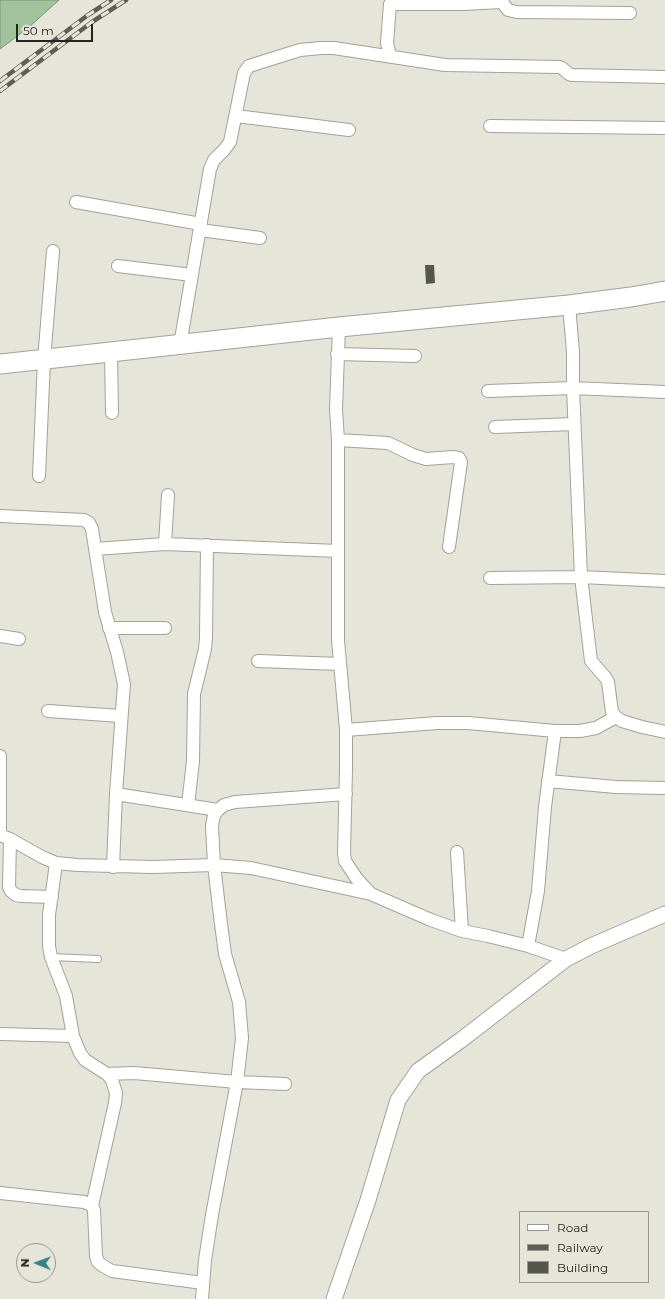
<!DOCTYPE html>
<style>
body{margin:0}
#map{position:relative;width:665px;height:1299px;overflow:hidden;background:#e5e5da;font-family:Montserrat,sans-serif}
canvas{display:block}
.legend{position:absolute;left:519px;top:1211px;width:130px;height:72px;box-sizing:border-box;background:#e5e5da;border:1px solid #98978f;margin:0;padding:5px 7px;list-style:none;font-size:12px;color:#24231f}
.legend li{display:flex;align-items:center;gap:8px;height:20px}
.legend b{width:20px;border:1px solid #98978f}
.north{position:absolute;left:16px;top:1243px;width:40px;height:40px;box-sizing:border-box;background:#e5e5da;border:1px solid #98978f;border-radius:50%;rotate:271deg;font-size:11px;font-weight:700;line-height:16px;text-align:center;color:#24231f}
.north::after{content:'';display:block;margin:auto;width:14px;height:18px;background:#378084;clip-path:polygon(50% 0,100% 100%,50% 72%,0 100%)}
.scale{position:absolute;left:16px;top:24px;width:77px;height:18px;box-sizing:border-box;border:2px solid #24231f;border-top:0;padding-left:5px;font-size:12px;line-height:14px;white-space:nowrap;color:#24231f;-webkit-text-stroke:3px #e5e5da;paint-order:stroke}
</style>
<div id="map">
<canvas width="665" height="1299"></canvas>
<ul class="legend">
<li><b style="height:5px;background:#fff"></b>Road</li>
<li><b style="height:5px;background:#5e5e58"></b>Railway</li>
<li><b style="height:11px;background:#52564d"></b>Building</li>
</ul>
<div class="north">N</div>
<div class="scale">50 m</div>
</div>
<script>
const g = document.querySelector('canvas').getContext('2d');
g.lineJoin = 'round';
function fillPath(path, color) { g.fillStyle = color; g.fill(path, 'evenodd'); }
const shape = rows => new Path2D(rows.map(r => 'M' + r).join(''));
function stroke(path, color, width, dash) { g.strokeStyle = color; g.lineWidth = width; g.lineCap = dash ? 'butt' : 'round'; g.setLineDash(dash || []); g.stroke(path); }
const water = shape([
 [0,0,59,0,28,28,0,49,0,0]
]);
const building = shape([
 [425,265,434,265,435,283,426,284]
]);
const service = shape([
 [51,957,98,959]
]);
const minor = shape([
 [502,0,502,2,508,10,517,12,630,13],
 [390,56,387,43,390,4,463,4,502,2],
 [236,116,349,130],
 [490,126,665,128],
 [76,202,201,224],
 [200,230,260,238],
 [118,266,192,275],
 [569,305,573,352,573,388,581,577,591,661,605,677,608,682,612,712,616,717,622,721,642,727,665,732],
 [339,327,336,409,338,440,338,640,346,730,346,770,344,853,345,861,357,879,371,894,431,920,462,931,488,936,528,946,566,959],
 [180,345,210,169,214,160,224,150,230,142,244,73,249,66,300,50,321,48,334,48,445,65,560,67,562,68,569,74,572,75,665,77],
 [111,352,112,413],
 [337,354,415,356],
 [488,391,573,388,665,392],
 [495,427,574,424],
 [338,440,388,443,413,455,426,459,453,457,459,458,461,462,449,547],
 [39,476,44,360,53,251],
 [168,495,165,544,338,551],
 [0,516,84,520,89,523,92,529,105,612,117,652,124,684,116,794,113,867],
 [95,549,165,544],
 [490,578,581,577,665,581],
 [109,628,165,628],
 [0,636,19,639],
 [258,661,340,664],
 [48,711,121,716],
 [346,730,437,723,468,723,555,731,580,731,596,728,616,717],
 [0,756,0,835],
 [548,781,616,787,665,788],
 [116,794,218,810],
 [188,805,193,761,194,694,205,649,206,638,207,545],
 [0,835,10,839,42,857,56,863,77,865,153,867,214,865,251,868,371,894],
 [10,839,9,887,11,891,16,895,21,896,52,897],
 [457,852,462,931],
 [56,863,49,915,49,946,51,957,66,996,73,1036,80,1053,85,1060,107,1074,112,1080,116,1093,115,1103,92,1206],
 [528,946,538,891,545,807,555,731],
 [0,1034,73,1036],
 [107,1074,134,1073,237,1082,285,1084],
 [0,1193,84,1202,89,1204,92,1206,94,1210,96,1256,98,1262,103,1266,112,1271,203,1283],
 [202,1299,205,1260,212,1215,237,1082,242,1038,239,1002,225,954,221,924,214,865,212,826,214,815,218,810,224,805,235,802,346,794]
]);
const tertiary = shape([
 [334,1299,368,1200,398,1100,418,1071,461,1040,566,959,591,946,665,914]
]);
const primary = shape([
 [0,364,339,327,569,305,631,297,665,291]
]);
const rail = shape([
 [0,81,88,15,111,0],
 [0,91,92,22,126,0]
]);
fillPath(water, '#a0c39c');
stroke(water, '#7b9376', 1);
fillPath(building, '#52564d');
stroke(service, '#a3a298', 8);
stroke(minor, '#a3a298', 14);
stroke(tertiary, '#a3a298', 17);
stroke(primary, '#a3a298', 21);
stroke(service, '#fff', 6);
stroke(minor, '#fff', 12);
stroke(tertiary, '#fff', 15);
stroke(primary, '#fff', 19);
stroke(rail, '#5e5e58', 4.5);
stroke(rail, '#e5e5da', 3, [9]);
</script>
